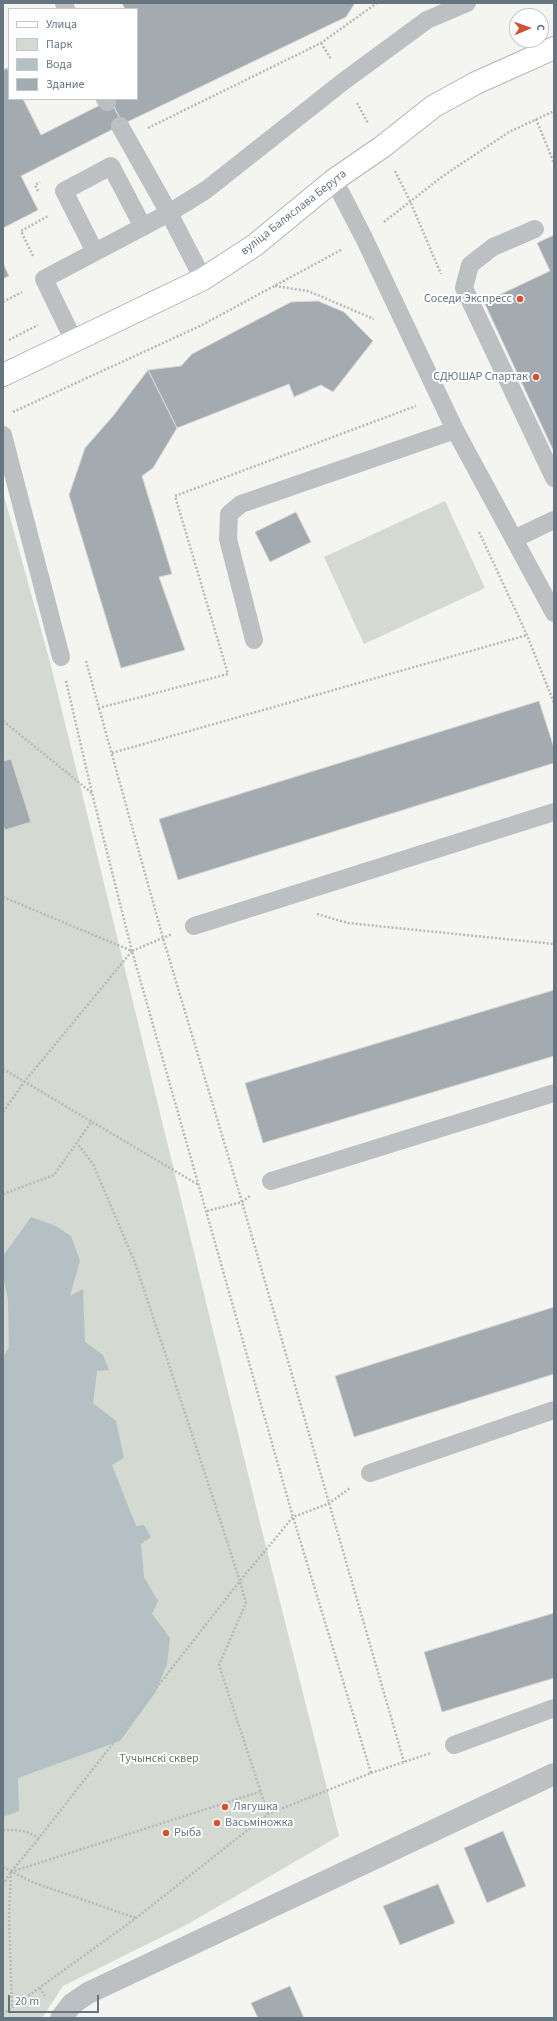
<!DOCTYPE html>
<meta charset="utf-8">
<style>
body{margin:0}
#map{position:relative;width:557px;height:2021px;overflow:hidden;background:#f4f4f1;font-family:"Source Sans 3",sans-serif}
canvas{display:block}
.frame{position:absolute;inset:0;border:4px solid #667580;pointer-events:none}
.legend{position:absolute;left:8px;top:8px;width:130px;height:92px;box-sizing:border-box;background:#fff;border:1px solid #c2c8cc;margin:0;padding:5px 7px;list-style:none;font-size:12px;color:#667580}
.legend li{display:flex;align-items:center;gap:8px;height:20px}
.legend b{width:20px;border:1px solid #c2c8cc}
.north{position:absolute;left:509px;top:8px;width:40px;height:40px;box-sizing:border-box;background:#fff;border:1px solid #c2c8cc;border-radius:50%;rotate:88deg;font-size:11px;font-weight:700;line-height:16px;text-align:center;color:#667580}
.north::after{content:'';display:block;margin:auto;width:14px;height:18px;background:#d45031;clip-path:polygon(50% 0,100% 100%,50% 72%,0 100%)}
.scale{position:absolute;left:8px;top:1995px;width:91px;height:18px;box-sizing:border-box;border:2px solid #667580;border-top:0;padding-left:5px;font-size:12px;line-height:14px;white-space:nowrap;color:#667580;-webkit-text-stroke:3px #fff;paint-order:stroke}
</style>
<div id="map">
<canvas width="557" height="2021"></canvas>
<div class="frame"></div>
<ul class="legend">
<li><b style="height:5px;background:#fff"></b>Улица</li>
<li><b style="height:11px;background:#d4d9d1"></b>Парк</li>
<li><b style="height:11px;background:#b4c0c3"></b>Вода</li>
<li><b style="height:11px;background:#a4abb0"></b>Здание</li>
</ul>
<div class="north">С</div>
<div class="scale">20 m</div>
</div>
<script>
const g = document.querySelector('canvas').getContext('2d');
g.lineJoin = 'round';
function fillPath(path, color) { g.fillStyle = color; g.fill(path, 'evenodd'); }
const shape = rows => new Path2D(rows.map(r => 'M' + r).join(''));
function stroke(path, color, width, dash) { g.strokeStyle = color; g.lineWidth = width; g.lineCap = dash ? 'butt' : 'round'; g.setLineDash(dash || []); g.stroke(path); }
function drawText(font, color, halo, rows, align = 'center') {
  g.font = font + ' "Source Sans 3",sans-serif'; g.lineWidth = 4; g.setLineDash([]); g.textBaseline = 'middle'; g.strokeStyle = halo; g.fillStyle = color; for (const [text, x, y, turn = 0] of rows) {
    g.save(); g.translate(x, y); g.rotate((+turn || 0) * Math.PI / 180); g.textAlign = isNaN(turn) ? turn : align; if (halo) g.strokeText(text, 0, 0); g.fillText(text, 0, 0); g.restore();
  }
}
const green = shape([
 [3,492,51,666,258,1515,339,1836,188,1924,63,1986,42,2018,3,2018],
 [445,501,485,588,364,644,324,557]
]);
const water = shape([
 [31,1217,56,1226,71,1236,80,1261,70,1296,83,1289,85,1342,103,1355,109,1370,97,1371,93,1403,116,1421,124,1458,112,1465,136,1526,144,1525,151,1537,141,1544,144,1577,158,1601,152,1614,170,1638,167,1664,155,1693,120,1741,18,1778,19,1811,3,1817,3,1357,9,1347,8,1299,3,1277,3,1256]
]);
const building = shape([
 [122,3,355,3,346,17,123,124,110,99,137,99,137,9,125,9,122,3],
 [7,68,9,72,9,99,23,99,41,135,110,100,123,124,21,176,38,210,3,228,3,70,7,68],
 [554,235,554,452,484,302,550,271,537,243,554,235],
 [3,263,9,276,3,279,3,263],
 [318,301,344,312,373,341,333,392,321,385,294,397,289,384,177,428,148,370,181,366,192,354,291,302,318,301],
 [148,370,177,428,153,468,142,476,172,574,159,577,185,650,121,668,69,495,85,448,113,416,148,370],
 [296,512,311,542,270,562,255,532,296,512],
 [539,701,554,748,554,763,178,880,159,819,539,701],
 [11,759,31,822,5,830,3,825,3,761,11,759],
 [554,990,554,1056,263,1143,245,1083,554,990],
 [554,1307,554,1374,354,1437,335,1376,554,1307],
 [554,1613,554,1678,442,1712,424,1652,554,1613],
 [503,1831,526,1886,487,1903,464,1848,503,1831],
 [438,1884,455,1923,400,1945,383,1906,438,1884],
 [290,1986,304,2018,258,2018,251,2003,290,1986]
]);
const path = shape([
 [321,43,331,59],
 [357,103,368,123],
 [536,119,554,163],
 [148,128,321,43,377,3],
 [395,171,410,201,441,274],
 [38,191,35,185,40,182],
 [384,222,443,176,509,132,554,111],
 [33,256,21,231,48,216],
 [275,286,308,291,374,319],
 [3,302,22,292],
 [9,340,38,325],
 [13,412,200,326,341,250],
 [479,532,527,635,554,703],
 [86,661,99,708,228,674,175,496,416,406],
 [66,681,92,793,132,951],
 [99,708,163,938,242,1202,404,1762],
 [3,721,92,793],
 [112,753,527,635],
 [3,897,132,951,172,934],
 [317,914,348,923,554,944],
 [3,1069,197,1184],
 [3,1112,25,1081,132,951,293,1517,371,1773,268,1814,136,1918,3,2014],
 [3,1194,54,1175,92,1121],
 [207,1211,242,1202,251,1195],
 [371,1773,431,1753],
 [268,1814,219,1665,246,1603,240,1581,293,1517,328,1504,350,1488],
 [3,1830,16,1830,27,1832,39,1838,240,1581,189,1425,134,1260,93,1164,77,1143],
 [3,1867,32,1882,136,1918],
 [11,1872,262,1791],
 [11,1872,9,1915,12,2008],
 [3,1885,11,1872,39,1838],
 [40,1988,45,1996]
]);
const lane = shape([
 [64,3,66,9],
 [105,99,107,102],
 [120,126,169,213,203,279],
 [334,180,364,238,455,430,554,613],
 [535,229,493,247,470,265,464,288,554,478],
 [95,252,64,191,111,166,143,227],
 [74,341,44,279,169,213,206,190,344,81,427,20,467,3],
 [3,435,61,657],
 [514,539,554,520],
 [254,640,228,539,229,514,241,504,455,430],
 [194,926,554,812],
 [271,1181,554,1093],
 [370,1473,554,1410],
 [454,1745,554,1708]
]);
const street = shape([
 [61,2018,72,2004,88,1993,554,1774]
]);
const secondary = shape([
 [3,375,203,279,255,245,334,180,382,147,434,106,476,83,554,48]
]);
const markers = [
 [520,299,4,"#d45031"],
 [536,377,4,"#d45031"],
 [225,1807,4,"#d45031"],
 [217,1823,4,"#d45031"],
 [166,1833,4,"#d45031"]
];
const streetNames = [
 ["вуліца Баляслава Берута",294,213,-38]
];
const poiNames = [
 ["Соседи Экспресс",512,299,"right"],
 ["СДЮШАР Спартак",528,377,"right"],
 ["Лягушка",233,1807],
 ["Васьміножка",225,1823],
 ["Рыба",174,1833]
];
const parkNames = [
 ["Тучынскі сквер",159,1759]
];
fillPath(green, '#d4d9d1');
fillPath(water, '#b4c0c3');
fillPath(building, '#a4abb0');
stroke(building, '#d6d6d4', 1);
stroke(secondary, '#aeb4b8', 24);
stroke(path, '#b6b9bb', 2.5, [2, 2]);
stroke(lane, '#bcc0c3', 18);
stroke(street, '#bcc0c3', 22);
stroke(secondary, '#fff', 22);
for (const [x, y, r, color] of markers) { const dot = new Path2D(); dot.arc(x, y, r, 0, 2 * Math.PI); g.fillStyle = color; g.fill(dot); stroke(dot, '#fff', 1.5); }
drawText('12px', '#667580', '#fff', streetNames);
drawText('12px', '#667580', '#fff', poiNames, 'left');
drawText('12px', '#697764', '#fff', parkNames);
</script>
